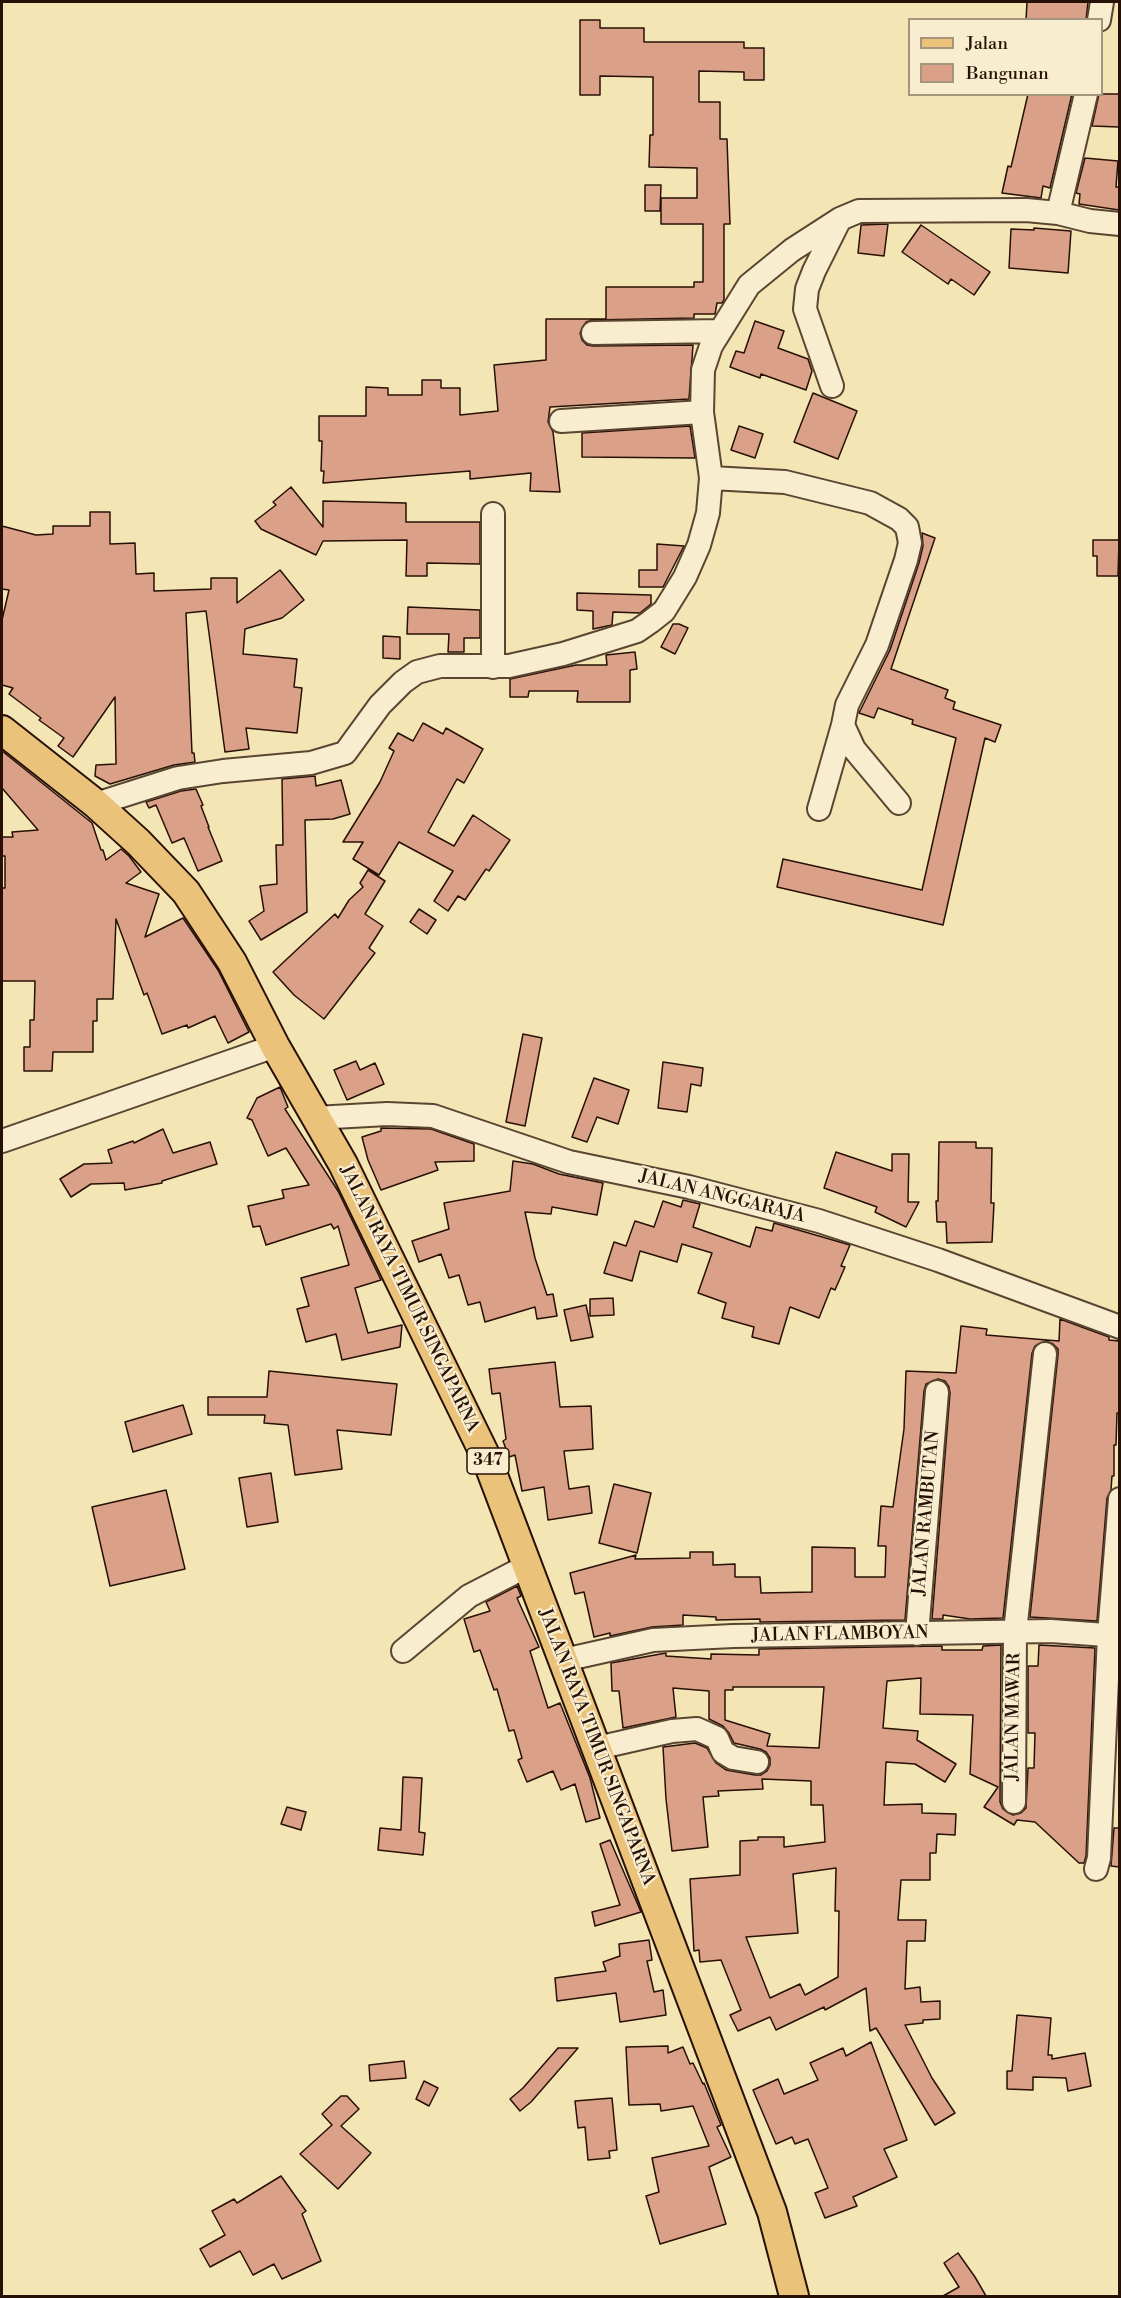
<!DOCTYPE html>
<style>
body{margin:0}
#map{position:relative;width:1121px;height:2298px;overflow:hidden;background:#f4e5b5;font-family:"Libre Bodoni",serif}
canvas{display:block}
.frame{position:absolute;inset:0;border:3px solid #271006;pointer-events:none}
.legend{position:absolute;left:908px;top:18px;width:195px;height:78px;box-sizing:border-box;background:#f8eecf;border:2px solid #a4957f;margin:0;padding:8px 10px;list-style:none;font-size:18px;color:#271006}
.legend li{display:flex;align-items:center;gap:12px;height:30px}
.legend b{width:30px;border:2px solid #a4957f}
</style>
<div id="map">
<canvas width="1121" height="2298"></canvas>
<div class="frame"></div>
<ul class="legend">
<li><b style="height:8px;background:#eac27a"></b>Jalan</li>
<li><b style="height:16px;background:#dba088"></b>Bangunan</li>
</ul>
</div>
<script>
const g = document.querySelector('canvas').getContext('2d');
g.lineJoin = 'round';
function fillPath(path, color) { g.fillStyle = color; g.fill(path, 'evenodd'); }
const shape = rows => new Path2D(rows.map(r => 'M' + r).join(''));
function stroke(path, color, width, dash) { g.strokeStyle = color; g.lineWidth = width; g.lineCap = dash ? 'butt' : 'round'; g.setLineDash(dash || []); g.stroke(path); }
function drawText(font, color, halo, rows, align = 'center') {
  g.font = font + ' "Libre Bodoni",serif'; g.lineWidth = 4.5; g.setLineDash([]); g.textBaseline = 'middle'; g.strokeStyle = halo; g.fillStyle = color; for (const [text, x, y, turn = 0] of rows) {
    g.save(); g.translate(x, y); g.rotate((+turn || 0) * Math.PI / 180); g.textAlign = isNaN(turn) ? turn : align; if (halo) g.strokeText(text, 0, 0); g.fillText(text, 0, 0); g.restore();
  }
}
const building = shape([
 [1027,2,1088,2,1086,20,1026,20,1027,2],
 [580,20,600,20,600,28,644,28,644,42,744,42,744,48,764,48,764,80,744,80,744,72,699,71,699,102,720,102,720,139,727,139,730,224,724,224,724,300,722,303,717,303,715,314,694,314,694,318,593,320,586,322,580,333,582,340,587,345,593,346,693,345,689,399,550,407,548,422,553,432,560,492,530,491,531,473,470,479,470,471,323,483,324,471,321,471,322,441,319,441,319,416,366,416,366,387,388,388,388,395,422,395,422,380,441,380,441,388,460,388,460,415,498,411,494,365,546,360,546,319,606,319,606,287,694,287,694,282,703,282,703,224,661,224,661,198,697,198,697,168,649,167,650,135,653,135,653,77,600,76,600,95,580,95,580,20],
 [1028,94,1072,94,1050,188,1043,186,1041,198,1002,193,1008,166,1011,167,1028,94],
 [1099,94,1119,94,1119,127,1092,126,1099,94],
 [1085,158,1118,161,1116,187,1119,187,1119,210,1079,204,1080,194,1076,193,1085,158],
 [645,185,661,185,660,211,645,211,645,185],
 [888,224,884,256,858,253,861,225,888,224],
 [921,225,990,272,974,295,951,279,948,284,902,252,921,225],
 [1034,228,1071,231,1068,273,1009,268,1011,229,1034,230,1034,228],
 [755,321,784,331,778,348,808,359,812,371,806,390,761,374,760,378,730,367,736,351,744,353,755,321],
 [813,393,857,411,838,459,794,442,813,393],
 [690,426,695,458,582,457,582,433,690,426],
 [739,426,763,434,755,458,731,450,739,426],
 [291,487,323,527,323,501,406,503,406,522,480,522,480,564,427,563,427,576,406,576,407,540,323,541,316,555,261,529,255,521,276,505,273,502,291,487],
 [90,512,110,512,110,544,135,543,136,574,154,573,154,591,211,589,211,578,237,578,237,603,280,570,304,600,282,618,245,629,243,654,297,659,294,687,302,688,297,733,246,728,249,749,225,752,206,611,186,613,192,753,194,753,195,762,174,765,110,784,95,776,96,765,116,764,115,697,73,757,58,746,64,738,39,720,41,718,9,694,13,688,2,685,2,620,9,590,2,589,2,526,36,535,53,534,53,526,90,526,90,512],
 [922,533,935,538,891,669,948,690,945,698,955,702,953,709,1001,725,995,742,985,738,943,925,777,887,783,859,922,890,956,738,912,724,913,720,878,708,874,718,859,713,890,650,919,563,923,546,922,533],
 [1093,540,1119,540,1118,576,1097,576,1097,556,1093,556,1093,540],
 [657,544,684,546,663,587,639,587,639,570,657,570,657,544],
 [577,593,651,595,651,604,640,613,613,612,612,625,593,629,593,611,577,610,577,593],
 [408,607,480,610,480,638,464,638,464,652,448,652,449,634,407,634,408,607],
 [673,624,679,624,688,628,675,654,661,647,673,624],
 [383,636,400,637,400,659,383,658,383,636],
 [635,652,637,669,630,670,630,702,577,702,578,691,529,691,528,697,510,697,510,679,576,665,607,665,606,655,635,652],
 [423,723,443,734,446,728,483,749,464,783,457,779,428,832,454,846,473,815,510,840,489,871,486,869,465,900,458,896,448,911,434,901,453,871,399,842,379,875,353,859,363,842,343,842,380,782,394,751,389,748,398,733,413,741,423,723],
 [2,751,92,823,101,850,103,850,106,860,121,849,129,856,141,872,126,883,159,894,145,937,183,918,218,970,249,1032,228,1043,215,1016,188,1028,187,1025,162,1034,147,993,144,995,116,919,113,999,97,999,97,1021,93,1021,93,1052,53,1052,52,1071,24,1071,24,1047,30,1047,30,1020,34,1020,35,981,2,981,2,888,5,888,5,856,2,856,2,837,13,837,12,832,38,830,2,788,2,751],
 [315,776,316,786,341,780,350,814,333,819,305,820,307,912,261,940,249,921,264,911,260,886,277,884,276,845,283,845,282,779,315,776],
 [196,789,203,805,201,806,209,827,208,827,222,861,198,871,184,838,172,843,156,805,149,808,146,802,181,791,196,789],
 [368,870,385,881,365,914,383,926,369,948,375,953,324,1019,294,995,273,972,335,914,338,918,349,900,363,887,360,883,368,870],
 [419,909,436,920,427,934,410,922,419,909],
 [523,1034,542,1038,525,1126,506,1122,523,1034],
 [356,1061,360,1070,375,1063,384,1084,347,1100,334,1070,356,1061],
 [663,1062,703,1068,701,1086,691,1084,687,1112,658,1108,663,1062],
 [594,1078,629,1090,618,1124,597,1117,587,1142,572,1137,594,1078],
 [280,1087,288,1107,285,1109,338,1191,381,1280,355,1288,368,1333,402,1325,400,1347,342,1360,336,1334,306,1342,297,1309,309,1306,301,1278,349,1265,338,1226,334,1229,331,1224,266,1245,260,1226,253,1227,248,1206,284,1198,282,1190,309,1185,286,1148,268,1156,252,1120,247,1118,257,1098,280,1087],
 [381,1128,431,1129,474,1144,474,1161,435,1162,438,1170,381,1190,368,1160,362,1137,381,1131,381,1128],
 [163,1129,173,1153,210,1142,217,1164,162,1181,162,1183,125,1190,124,1183,91,1184,71,1197,60,1179,84,1164,112,1163,108,1150,133,1141,134,1143,163,1129],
 [939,1142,976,1142,976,1148,992,1148,991,1203,994,1203,992,1242,947,1243,946,1222,937,1222,936,1201,938,1201,939,1142],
 [836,1152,892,1171,892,1154,909,1154,908,1202,919,1202,906,1227,875,1212,877,1207,824,1188,836,1152],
 [513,1161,533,1164,559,1174,603,1183,597,1215,552,1207,551,1214,525,1212,535,1258,547,1295,553,1294,557,1316,537,1319,535,1307,485,1322,480,1302,468,1305,459,1275,449,1278,441,1254,419,1262,412,1241,449,1229,444,1203,510,1191,513,1161],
 [683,1200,700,1204,693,1227,750,1247,756,1227,772,1231,774,1223,850,1245,841,1266,845,1267,835,1290,831,1288,819,1318,790,1307,779,1344,752,1337,754,1327,722,1318,726,1303,698,1293,712,1253,682,1244,677,1262,640,1251,632,1281,604,1273,614,1242,626,1246,635,1221,654,1227,663,1201,681,1207,683,1200],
 [613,1298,614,1315,590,1316,590,1299,613,1298],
 [586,1305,593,1337,571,1341,564,1310,586,1305],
 [1060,1319,1109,1337,1109,1340,1119,1341,1119,1413,1117,1413,1116,1445,1114,1445,1114,1476,1112,1476,1111,1490,1107,1498,1097,1621,1030,1617,1058,1355,1058,1349,1053,1344,1046,1341,1035,1346,1032,1353,1003,1618,970,1619,943,1615,943,1619,932,1619,950,1393,949,1387,945,1381,938,1379,926,1384,924,1391,905,1620,760,1622,760,1619,716,1620,716,1617,683,1615,683,1625,652,1627,610,1636,610,1633,594,1637,584,1592,575,1594,570,1573,636,1555,635,1559,690,1558,690,1552,713,1552,713,1565,735,1564,735,1577,760,1577,761,1593,812,1592,812,1547,855,1548,855,1577,885,1577,886,1546,878,1546,881,1506,893,1507,904,1429,906,1371,956,1373,961,1326,987,1329,986,1335,1059,1341,1060,1319],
 [555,1362,560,1407,591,1406,593,1449,564,1451,569,1489,589,1486,592,1513,548,1520,544,1487,522,1491,515,1455,509,1457,503,1441,506,1439,500,1393,492,1394,489,1369,555,1362],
 [269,1371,397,1384,391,1435,337,1430,342,1469,295,1475,288,1425,264,1423,265,1415,208,1415,208,1397,267,1397,269,1371],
 [183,1405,192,1434,133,1452,125,1422,183,1405],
 [271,1473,278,1522,247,1527,239,1478,271,1473],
 [614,1484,651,1493,637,1553,599,1543,614,1484],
 [166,1490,185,1569,110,1586,92,1507,166,1490],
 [517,1586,521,1596,517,1598,539,1647,530,1651,548,1708,560,1703,590,1778,600,1818,586,1822,575,1784,561,1790,553,1771,527,1782,518,1760,522,1758,514,1730,509,1731,497,1689,494,1690,480,1650,474,1652,464,1619,490,1611,486,1602,517,1586],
 [1001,1645,1000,1802,1003,1809,1013,1815,1021,1813,1026,1808,1028,1768,1034,1768,1035,1733,1028,1733,1028,1666,1038,1666,1039,1645,1095,1648,1086,1856,1084,1863,1079,1863,1035,1822,1017,1820,1014,1825,984,1807,998,1787,970,1774,973,1715,920,1714,921,1678,887,1681,883,1728,918,1731,917,1740,956,1764,945,1782,915,1764,886,1762,884,1805,922,1804,922,1813,956,1814,955,1835,937,1834,936,1853,930,1853,930,1880,901,1880,898,1920,926,1920,925,1941,907,1941,905,1989,920,1987,921,2002,940,2001,940,2019,923,2020,923,2023,905,2025,932,2078,955,2113,935,2125,876,2028,870,2031,866,1988,825,2010,824,2007,776,2030,770,2017,738,2031,730,2015,741,2010,721,1960,700,1962,699,1950,694,1951,690,1879,740,1875,740,1841,758,1840,758,1837,784,1837,784,1847,825,1842,823,1805,811,1805,811,1781,762,1779,763,1789,718,1791,719,1796,703,1797,708,1847,672,1851,666,1799,663,1747,695,1743,707,1748,716,1763,726,1770,755,1775,761,1775,767,1771,770,1765,770,1758,766,1752,760,1749,734,1743,729,1733,723,1726,709,1719,709,1691,673,1688,676,1717,623,1728,619,1691,612,1691,611,1663,666,1653,666,1656,711,1659,711,1654,759,1655,759,1649,942,1646,942,1650,982,1650,983,1646,1001,1645],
 [733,1687,824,1687,819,1748,767,1746,770,1734,725,1720,725,1690,733,1690,733,1687],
 [836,1868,835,1911,839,1911,838,1977,805,1995,800,1984,770,1998,746,1937,798,1933,793,1874,836,1868],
 [403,1777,422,1778,419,1832,425,1833,423,1855,378,1850,380,1828,401,1830,403,1777],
 [287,1807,306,1812,301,1830,281,1824,287,1807],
 [1114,1828,1119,1828,1119,1867,1111,1866,1114,1828],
 [610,1840,641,1912,595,1926,592,1912,620,1905,600,1844,610,1840],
 [649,1940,652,1960,647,1961,654,1992,663,1990,666,2015,620,2022,616,1993,557,2001,555,1978,606,1971,603,1962,620,1956,619,1944,649,1940],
 [1017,2015,1051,2018,1048,2055,1052,2055,1052,2059,1085,2053,1091,2086,1068,2091,1066,2078,1033,2077,1033,2090,1007,2089,1007,2071,1012,2071,1017,2015],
 [871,2042,907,2140,884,2149,897,2177,853,2197,857,2206,825,2218,815,2193,828,2188,808,2139,795,2144,792,2137,776,2144,753,2090,778,2079,784,2094,818,2080,810,2063,843,2048,846,2056,871,2042],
 [668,2046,668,2053,683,2047,690,2064,693,2063,703,2084,704,2083,721,2125,717,2127,731,2157,709,2167,726,2224,660,2244,646,2196,659,2192,652,2158,709,2146,693,2106,661,2111,660,2104,629,2105,626,2047,668,2046],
 [558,2048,578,2048,531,2102,520,2111,510,2099,523,2088,558,2048],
 [404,2061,406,2078,370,2081,369,2065,404,2061],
 [424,2081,438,2088,429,2106,416,2099,424,2081],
 [341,2096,347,2096,359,2109,341,2126,371,2153,338,2189,300,2154,332,2125,322,2114,341,2096],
 [612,2098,617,2150,609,2151,610,2158,588,2160,585,2127,578,2128,575,2101,612,2098],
 [281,2176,306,2211,302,2214,321,2261,282,2279,274,2264,253,2275,240,2251,210,2267,200,2249,225,2235,212,2211,234,2199,237,2203,281,2176],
 [958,2253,975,2277,986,2296,943,2296,959,2287,944,2263,958,2253]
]);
const minor = shape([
 [1099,20,1102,2],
 [1058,213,1090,221,1120,224],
 [593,333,720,331],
 [832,386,805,309,807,289,814,271,838,223],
 [561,421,702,412],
 [711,478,785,482,870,503,899,519,907,527,910,543,906,560,877,645,847,705,843,725,854,749,899,803],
 [493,667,493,514],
 [96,804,178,778,223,771,311,763,345,753,380,705,403,682,417,672,440,666,509,666,563,654,637,631,650,622,664,611,685,577,699,545,708,513,711,478,702,412,703,370,711,346,749,285,792,250,840,219,859,211,1026,210,1058,213,1086,94],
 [819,809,843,725],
 [315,1118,387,1114,433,1116,569,1162,689,1187,819,1221,938,1260,1120,1327],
 [2,1141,275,1046],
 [917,1634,937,1392],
 [403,1651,469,1596,527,1566],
 [564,1660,653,1640,733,1636,1051,1631,1120,1636],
 [597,1748,672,1731,697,1729,717,1738,723,1752,733,1758,757,1762],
 [1014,1802,1015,1632,1045,1354],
 [1096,1869,1099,1858,1109,1635,1120,1499]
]);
const major = shape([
 [2,730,96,804,138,842,186,892,232,962,275,1046,343,1164,486,1457,772,2212,794,2296]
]);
const shields = [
 [488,1461,42]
];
const shieldNames = [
 ["347",488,1461]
];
const streetNames = [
 ["JALAN ANGGARAJA",722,1197,14],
 ["JALAN RAYA TIMUR SINGAPARNA",409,1299,64],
 ["JALAN RAMBUTAN",927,1513,-85],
 ["JALAN FLAMBOYAN",840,1635,-1],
 ["JALAN MAWAR",1014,1717,-89],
 ["JALAN RAYA TIMUR SINGAPARNA",596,1747,69]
];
fillPath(building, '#dba088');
stroke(building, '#271006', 1.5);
stroke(minor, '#5a4532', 26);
stroke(major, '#271006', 32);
stroke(minor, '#f8eecf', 22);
stroke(major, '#eac27a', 28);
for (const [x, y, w] of shields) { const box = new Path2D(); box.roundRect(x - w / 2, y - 13, w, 26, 4.5); g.fillStyle = '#f8eecf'; g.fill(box); stroke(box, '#271006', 1.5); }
drawText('bold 16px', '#271006', null, shieldNames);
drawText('18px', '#271006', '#f8eecf', streetNames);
</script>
